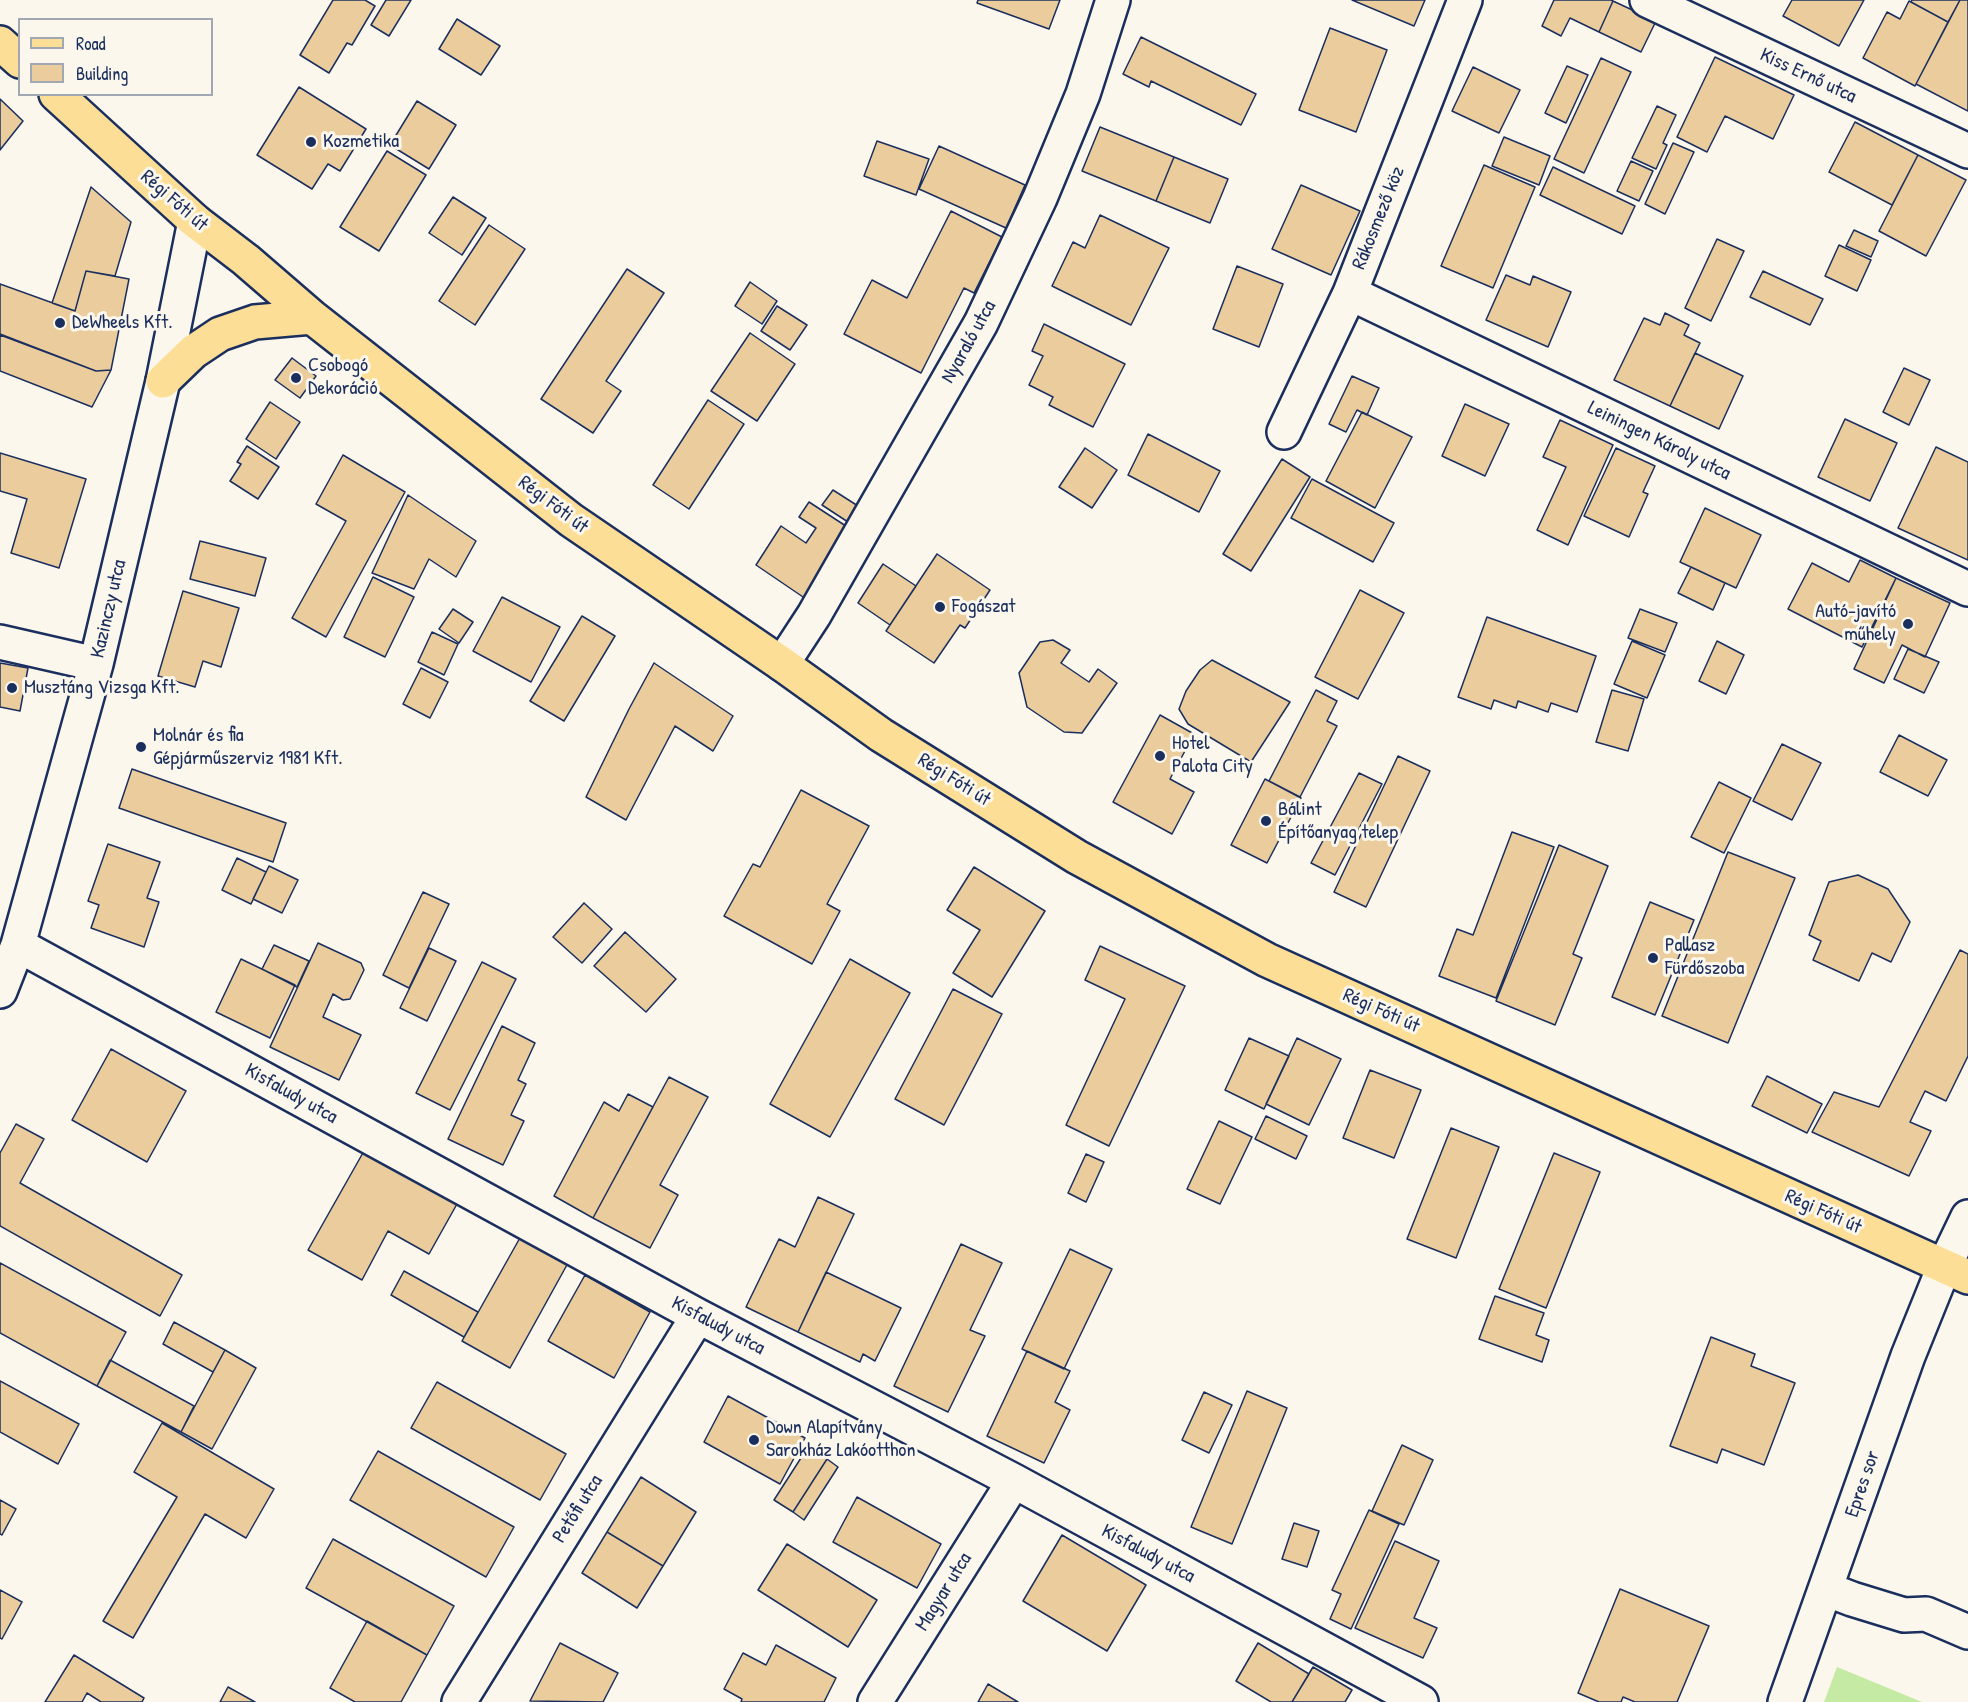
<!DOCTYPE html>
<meta charset="utf-8">
<style>
body{margin:0}
#map{position:relative;width:1968px;height:1702px;overflow:hidden;background:#fbf7ec;font-family:"Patrick Hand",sans-serif}
canvas{display:block}
.legend{position:absolute;left:18px;top:18px;width:195px;height:78px;box-sizing:border-box;background:#fbf7ec;border:2px solid #a1a7b3;margin:0;padding:8px 10px;list-style:none;font-size:18px;color:#1b2f5e}
.legend li{display:flex;align-items:center;gap:12px;height:30px}
.legend b{width:30px;border:2px solid #a1a7b3}
</style>
<div id="map">
<canvas width="1968" height="1702"></canvas>
<ul class="legend">
<li><b style="height:8px;background:#fdde96"></b>Road</li>
<li><b style="height:16px;background:#eacc9d"></b>Building</li>
</ul>
</div>
<script>
const g = document.querySelector('canvas').getContext('2d');
g.lineJoin = 'round';
function fillPath(path, color) { g.fillStyle = color; g.fill(path, 'evenodd'); }
const shape = rows => new Path2D(rows.map(r => 'M' + r).join(''));
function stroke(path, color, width, dash) { g.strokeStyle = color; g.lineWidth = width; g.lineCap = dash ? 'butt' : 'round'; g.setLineDash(dash || []); g.stroke(path); }
function drawText(font, color, halo, rows, align = 'center') {
  g.font = font + ' "Patrick Hand",sans-serif'; g.lineWidth = 6; g.setLineDash([]); g.textBaseline = 'middle'; g.strokeStyle = halo; g.fillStyle = color; for (const [text, x, y, turn = 0] of rows) {
    g.save(); g.translate(x, y); g.rotate((+turn || 0) * Math.PI / 180); g.textAlign = isNaN(turn) ? turn : align; if (halo) g.strokeText(text, 0, 0); g.fillText(text, 0, 0); g.restore();
  }
}
const green = shape([
 [1837,1667,1922,1702,1824,1702]
]);
const building = shape([
 [333,0,365,0,375,6,352,45,347,43,329,73,300,55,333,0],
 [386,0,411,0,389,36,371,25,386,0],
 [978,0,1060,0,1049,29,977,3,978,0],
 [1352,0,1425,0,1414,26,1352,0],
 [1554,0,1611,0,1613,1,1599,32,1570,18,1561,36,1542,26,1554,0],
 [1792,0,1864,0,1839,46,1783,16,1792,0],
 [1912,0,1960,0,1948,22,1911,2,1912,0],
 [1960,0,1968,0,1968,111,1916,84,1960,0],
 [1613,1,1656,21,1641,52,1599,32,1613,1],
 [1909,1,1948,22,1915,86,1863,58,1887,12,1900,19,1909,1],
 [457,19,500,46,481,75,439,49,457,19],
 [1330,28,1387,50,1356,132,1299,110,1330,28],
 [1141,37,1256,94,1241,125,1151,81,1149,87,1123,74,1141,37],
 [1715,57,1794,95,1773,139,1725,116,1707,152,1677,137,1715,57],
 [1601,58,1631,72,1584,173,1554,159,1601,58],
 [1567,66,1588,75,1566,123,1545,113,1567,66],
 [1473,67,1520,90,1499,133,1452,111,1473,67],
 [299,87,366,129,340,171,328,164,312,189,257,155,299,87],
 [0,99,23,121,0,150,0,99],
 [417,101,456,125,429,169,390,145,417,101],
 [1657,106,1676,115,1663,143,1667,145,1656,169,1632,158,1657,106],
 [1855,122,1918,155,1892,205,1829,172,1855,122],
 [1100,127,1174,157,1156,201,1082,171,1100,127],
 [1504,137,1550,156,1539,185,1492,166,1504,137],
 [877,141,929,159,916,195,864,176,877,141],
 [1673,143,1694,152,1665,214,1645,204,1673,143],
 [939,146,1025,185,1006,228,919,189,939,146],
 [387,151,426,175,379,251,340,227,387,151],
 [1918,155,1966,180,1926,256,1879,231,1918,155],
 [1174,157,1228,179,1210,223,1156,201,1174,157],
 [1631,161,1653,171,1639,201,1617,191,1631,161],
 [1484,165,1535,187,1493,288,1441,266,1484,165],
 [1553,167,1635,206,1622,234,1540,195,1553,167],
 [1301,185,1360,211,1331,275,1272,249,1301,185],
 [91,187,131,222,115,276,86,271,75,311,52,303,91,187],
 [453,197,486,218,462,255,429,233,453,197],
 [951,211,1002,237,974,293,964,288,921,373,844,334,872,280,907,298,951,211],
 [1100,215,1169,248,1131,325,1052,286,1073,242,1085,248,1100,215],
 [489,225,525,249,475,325,439,301,489,225],
 [1854,230,1878,241,1871,257,1846,246,1854,230],
 [1717,239,1744,251,1711,321,1685,308,1717,239],
 [1839,245,1871,260,1857,291,1825,276,1839,245],
 [1237,266,1283,284,1259,347,1213,329,1237,266],
 [627,269,664,293,606,381,621,391,593,433,541,399,627,269],
 [86,271,129,279,111,370,96,371,0,334,0,284,75,311,86,271],
 [1763,271,1823,299,1810,325,1750,297,1763,271],
 [1506,275,1530,285,1533,276,1571,292,1548,347,1486,320,1506,275],
 [750,282,777,301,762,324,735,306,750,282],
 [777,306,807,325,790,350,761,331,777,306],
 [1665,313,1689,325,1684,335,1700,343,1670,406,1614,380,1644,318,1660,325,1665,313],
 [1044,324,1125,364,1093,427,1049,405,1053,397,1029,385,1043,356,1032,351,1044,324],
 [750,333,795,364,757,421,711,391,750,333],
 [0,335,96,371,111,370,92,407,0,371,0,335],
 [1695,353,1743,376,1719,429,1670,406,1695,353],
 [292,358,316,376,300,398,275,380,292,358],
 [1904,368,1930,380,1909,425,1883,412,1904,368],
 [1352,376,1379,388,1367,415,1357,410,1346,432,1329,424,1352,376],
 [708,400,744,424,689,509,653,485,708,400],
 [270,402,300,422,276,459,246,439,270,402],
 [1465,404,1509,424,1485,476,1442,456,1465,404],
 [1362,412,1412,437,1375,508,1326,481,1362,412],
 [1845,419,1897,443,1870,501,1818,477,1845,419],
 [1560,420,1613,445,1568,545,1537,530,1566,467,1543,457,1560,420],
 [1148,434,1220,471,1199,512,1128,475,1148,434],
 [247,446,279,467,258,499,230,481,241,464,237,462,247,446],
 [1936,447,1968,462,1968,560,1898,528,1936,447],
 [1085,448,1117,470,1092,508,1059,487,1085,448],
 [1616,448,1655,466,1643,492,1648,494,1629,537,1584,516,1616,448],
 [0,453,86,479,59,568,11,553,27,499,0,491,0,453],
 [343,455,405,492,326,637,292,618,346,521,316,504,343,455],
 [1282,459,1310,477,1251,571,1223,554,1282,459],
 [1312,479,1394,523,1373,562,1291,518,1312,479],
 [833,490,858,506,848,522,822,505,833,490],
 [408,495,476,541,456,577,429,559,414,589,372,573,408,495],
 [809,502,852,530,806,599,756,565,781,526,806,543,816,528,799,517,809,502],
 [1705,508,1761,535,1736,588,1680,562,1705,508],
 [200,541,266,558,255,596,190,579,200,541],
 [937,554,990,590,965,628,960,625,934,663,886,631,937,554],
 [1860,560,1896,578,1862,647,1788,609,1812,563,1849,582,1860,560],
 [883,564,916,586,890,625,858,603,883,564],
 [1691,567,1725,583,1713,610,1678,593,1691,567],
 [373,577,414,597,385,657,344,637,373,577],
 [1896,578,1950,603,1925,657,1902,645,1884,683,1854,669,1896,578],
 [1360,590,1404,613,1358,699,1315,677,1360,590],
 [183,591,239,608,221,667,203,661,195,687,158,676,183,591],
 [502,597,560,627,531,682,473,651,502,597],
 [453,609,473,622,459,643,439,629,453,609],
 [1640,609,1677,623,1665,652,1628,638,1640,609],
 [582,616,615,636,564,721,530,701,582,616],
 [1487,617,1596,656,1577,712,1551,703,1548,712,1518,701,1516,708,1494,700,1491,709,1458,697,1487,617],
 [432,632,458,644,444,675,418,662,432,632],
 [1053,640,1070,650,1061,663,1089,682,1098,669,1117,683,1082,733,1064,732,1027,707,1019,673,1040,642,1053,640],
 [1632,641,1665,655,1647,698,1614,684,1632,641],
 [1717,641,1744,655,1726,694,1699,681,1717,641],
 [1908,649,1939,662,1924,693,1894,679,1908,649],
 [1212,660,1290,702,1251,762,1188,724,1179,709,1186,691,1200,670,1212,660],
 [0,663,28,668,20,711,0,707,0,663],
 [654,663,733,716,713,751,675,726,626,820,586,797,629,709,654,663],
 [421,668,448,682,430,718,403,704,421,668],
 [1316,690,1337,701,1327,721,1337,726,1300,797,1269,781,1316,690],
 [1612,690,1644,699,1628,751,1596,742,1612,690],
 [1160,715,1194,734,1170,779,1194,792,1172,834,1113,802,1160,715],
 [1899,735,1947,760,1928,796,1880,772,1899,735],
 [1782,744,1821,763,1792,820,1753,801,1782,744],
 [1398,756,1430,771,1366,907,1334,892,1398,756],
 [132,769,286,823,273,862,119,808,132,769],
 [1359,773,1382,784,1335,875,1311,863,1359,773],
 [1265,779,1301,798,1267,863,1231,845,1265,779],
 [1719,782,1751,798,1724,853,1691,837,1719,782],
 [801,790,869,826,827,904,840,911,812,964,724,916,753,864,760,867,801,790],
 [1512,832,1554,847,1496,998,1439,976,1457,929,1473,935,1512,832],
 [108,844,160,862,147,898,159,902,144,947,91,928,99,905,88,901,108,844],
 [1559,845,1608,866,1573,954,1582,958,1555,1025,1496,1001,1559,845],
 [1728,852,1795,878,1728,1043,1662,1016,1728,852],
 [237,858,266,872,251,904,222,890,237,858],
 [269,866,298,880,282,913,253,899,269,866],
 [974,867,1045,911,992,997,953,973,980,930,947,910,974,867],
 [1858,875,1888,889,1910,922,1891,962,1872,953,1859,981,1813,960,1821,941,1809,935,1829,882,1858,875],
 [423,892,449,904,409,988,383,975,423,892],
 [1650,902,1694,920,1655,1015,1612,997,1650,902],
 [584,903,612,929,582,963,553,937,584,903],
 [625,932,676,979,646,1012,594,966,625,932],
 [318,943,361,963,364,970,350,999,343,1000,333,994,323,1017,361,1035,339,1080,270,1047,318,943],
 [274,945,309,961,297,987,262,969,274,945],
 [1100,946,1185,986,1109,1146,1066,1125,1125,999,1085,980,1100,946],
 [429,948,456,961,427,1021,400,1008,429,948],
 [1960,950,1968,954,1968,1056,1946,1101,1925,1091,1910,1122,1931,1131,1909,1176,1812,1132,1834,1092,1879,1107,1960,950],
 [241,959,295,985,270,1038,216,1012,241,959],
 [850,959,910,993,830,1137,770,1104,850,959],
 [482,962,516,979,450,1110,416,1093,482,962],
 [953,989,1002,1014,944,1125,895,1099,953,989],
 [502,1026,535,1043,518,1080,526,1084,511,1115,524,1121,503,1165,448,1139,502,1026],
 [1249,1038,1289,1056,1264,1109,1225,1090,1249,1038],
 [1297,1038,1341,1059,1309,1125,1266,1104,1297,1038],
 [111,1049,186,1091,147,1162,72,1120,111,1049],
 [1370,1070,1421,1090,1394,1158,1343,1138,1370,1070],
 [1767,1076,1822,1104,1807,1133,1752,1106,1767,1076],
 [669,1077,708,1097,660,1185,678,1195,650,1248,593,1218,669,1077],
 [628,1094,653,1107,593,1218,554,1196,604,1102,619,1111,628,1094],
 [1266,1116,1307,1136,1296,1159,1255,1139,1266,1116],
 [1219,1121,1252,1137,1220,1204,1187,1189,1219,1121],
 [16,1124,44,1139,20,1183,182,1275,160,1316,0,1226,0,1153,16,1124],
 [1451,1128,1499,1147,1456,1258,1407,1239,1451,1128],
 [364,1151,457,1204,429,1254,388,1231,362,1280,308,1250,364,1151],
 [1554,1153,1600,1172,1546,1308,1499,1289,1554,1153],
 [1086,1154,1104,1162,1086,1202,1068,1193,1086,1154],
 [818,1197,854,1214,798,1332,746,1307,779,1239,795,1247,818,1197],
 [521,1236,568,1263,510,1368,462,1341,521,1236],
 [961,1244,1002,1263,970,1330,985,1336,948,1412,894,1386,961,1244],
 [1070,1249,1112,1269,1064,1369,1022,1349,1070,1249],
 [0,1263,126,1332,97,1386,0,1333,0,1263],
 [404,1271,478,1312,464,1337,391,1295,404,1271],
 [826,1272,901,1308,875,1361,863,1354,860,1362,798,1332,826,1272],
 [585,1275,650,1312,614,1378,548,1341,585,1275],
 [1495,1296,1544,1313,1536,1335,1549,1340,1542,1362,1479,1339,1495,1296],
 [174,1322,225,1350,213,1372,163,1344,174,1322],
 [1711,1337,1755,1354,1751,1366,1795,1383,1764,1465,1722,1449,1717,1463,1670,1446,1711,1337],
 [225,1350,256,1368,212,1449,181,1432,225,1350],
 [1027,1351,1070,1371,1055,1402,1070,1410,1044,1463,987,1436,1027,1351],
 [110,1360,194,1406,181,1432,97,1386,110,1360],
 [0,1381,79,1424,58,1464,0,1432,0,1381],
 [437,1382,566,1454,540,1500,411,1428,437,1382],
 [1247,1391,1287,1408,1232,1544,1191,1527,1247,1391],
 [1204,1392,1232,1405,1209,1453,1182,1440,1204,1392],
 [728,1396,805,1438,780,1484,704,1442,728,1396],
 [162,1423,274,1489,246,1538,205,1514,133,1638,103,1621,177,1497,134,1472,162,1423],
 [1402,1445,1433,1460,1404,1525,1372,1511,1402,1445],
 [808,1447,827,1459,793,1512,774,1500,808,1447],
 [378,1451,514,1527,486,1577,350,1500,378,1451],
 [827,1459,838,1467,804,1520,793,1512,827,1459],
 [641,1477,696,1512,663,1566,607,1532,641,1477],
 [857,1497,941,1544,917,1588,833,1542,857,1497],
 [0,1500,16,1509,2,1535,0,1534,0,1500],
 [1369,1510,1399,1524,1351,1629,1330,1619,1341,1594,1332,1590,1369,1510],
 [1294,1523,1319,1531,1307,1567,1282,1559,1294,1523],
 [607,1532,663,1566,637,1608,582,1573,607,1532],
 [1062,1535,1146,1585,1107,1651,1023,1601,1062,1535],
 [333,1539,454,1606,427,1655,306,1588,333,1539],
 [1395,1541,1439,1561,1414,1618,1437,1628,1423,1658,1355,1628,1395,1541],
 [787,1544,877,1600,848,1647,758,1590,787,1544],
 [1620,1589,1709,1626,1677,1702,1635,1702,1623,1697,1621,1702,1599,1702,1578,1693,1620,1589],
 [0,1590,22,1602,2,1639,0,1638,0,1590],
 [367,1621,427,1655,401,1702,355,1702,330,1688,367,1621],
 [560,1643,618,1673,603,1702,530,1701,560,1643],
 [1258,1643,1309,1674,1292,1702,1271,1702,1236,1681,1258,1643],
 [776,1645,836,1678,824,1702,741,1702,742,1699,724,1689,743,1653,766,1665,776,1645],
 [74,1655,144,1698,142,1702,101,1702,87,1693,82,1702,45,1702,74,1655],
 [1313,1667,1352,1690,1345,1702,1292,1702,1313,1667],
 [988,1684,1018,1702,978,1702,988,1684],
 [228,1687,255,1702,220,1702,228,1687]
]);
const minor = shape([
 [1647,0,1968,151],
 [1350,293,1968,589],
 [1284,432,1350,293,1465,0],
 [0,642,96,664],
 [782,664,814,615,981,323,1040,198,1083,94,1113,0],
 [18,945,698,1316,1014,1481,1421,1702],
 [0,991,18,945,96,664,163,381,195,221],
 [1826,1589,1852,1599,1904,1615,1926,1614,1968,1632],
 [459,1702,698,1316],
 [875,1702,1014,1481],
 [1785,1702,1908,1356,1944,1267,1968,1217]
]);
const major = shape([
 [0,43,20,61],
 [56,94,195,221,246,260,312,317,571,520,782,664,881,735,1077,857,1267,960,1968,1277],
 [163,381,193,352,220,334,255,322,312,317]
]);
const markers = [
 [311,142,6,"#1b2f5e"],
 [60,323,6,"#1b2f5e"],
 [296,378,6,"#1b2f5e"],
 [940,607,6,"#1b2f5e"],
 [1908,624,6,"#1b2f5e"],
 [12,688,6,"#1b2f5e"],
 [141,747,6,"#1b2f5e"],
 [1160,756,6,"#1b2f5e"],
 [1266,821,6,"#1b2f5e"],
 [1653,958,6,"#1b2f5e"],
 [754,1440,6,"#1b2f5e"]
];
const streetNames = [
 ["Kiss Ernő utca",1808,76,25],
 ["Régi Fóti út",174,201,41],
 ["Rákosmező köz",1379,218,-68],
 ["Nyaraló utca",969,342,-61],
 ["Leiningen Károly utca",1659,441,26],
 ["Régi Fóti út",553,505,37],
 ["Kazinczy utca",109,609,-77],
 ["Régi Fóti út",954,780,32],
 ["Régi Fóti út",1381,1011,24],
 ["Kisfaludy utca",291,1094,29],
 ["Régi Fóti út",1823,1212,24],
 ["Kisfaludy utca",718,1326,28],
 ["Epres sor",1863,1484,-71],
 ["Petőfi utca",578,1509,-58],
 ["Kisfaludy utca",1148,1554,28],
 ["Magyar utca",944,1592,-58]
];
const poiNames = [
 ["Kozmetika",323,142],
 ["DeWheels Kft.",72,323],
 ["Csobogó",308,366],
 ["Dekoráció",308,389],
 ["Fogászat",952,607],
 ["Autó-javító",1896,612,"right"],
 ["műhely",1896,635,"right"],
 ["Musztáng Vizsga Kft.",24,688],
 ["Molnár és fia",153,736],
 ["Gépjárműszerviz 1981 Kft.",153,759],
 ["Hotel",1172,744],
 ["Palota City",1172,767],
 ["Bálint",1278,810],
 ["Építőanyag telep",1278,833],
 ["Pallasz",1665,946],
 ["Fürdőszoba",1665,969],
 ["Down Alapítvány",766,1428],
 ["Sarokház Lakóotthon",766,1451]
];
fillPath(green, '#c5eaa3');
fillPath(building, '#eacc9d');
stroke(building, '#1b2f5e', 1.5);
stroke(minor, '#1b2f5e', 38);
stroke(major, '#1b2f5e', 38);
stroke(minor, '#fbf7ec', 33);
stroke(major, '#fdde96', 33);
for (const [x, y, r, color] of markers) { const dot = new Path2D(); dot.arc(x, y, r, 0, 2 * Math.PI); g.fillStyle = color; g.fill(dot); stroke(dot, '#fbf7ec', 2); }
drawText('20px', '#1b2f5e', '#fbf7ec', streetNames);
drawText('20px', '#1b2f5e', '#fbf7ec', poiNames, 'left');
</script>
